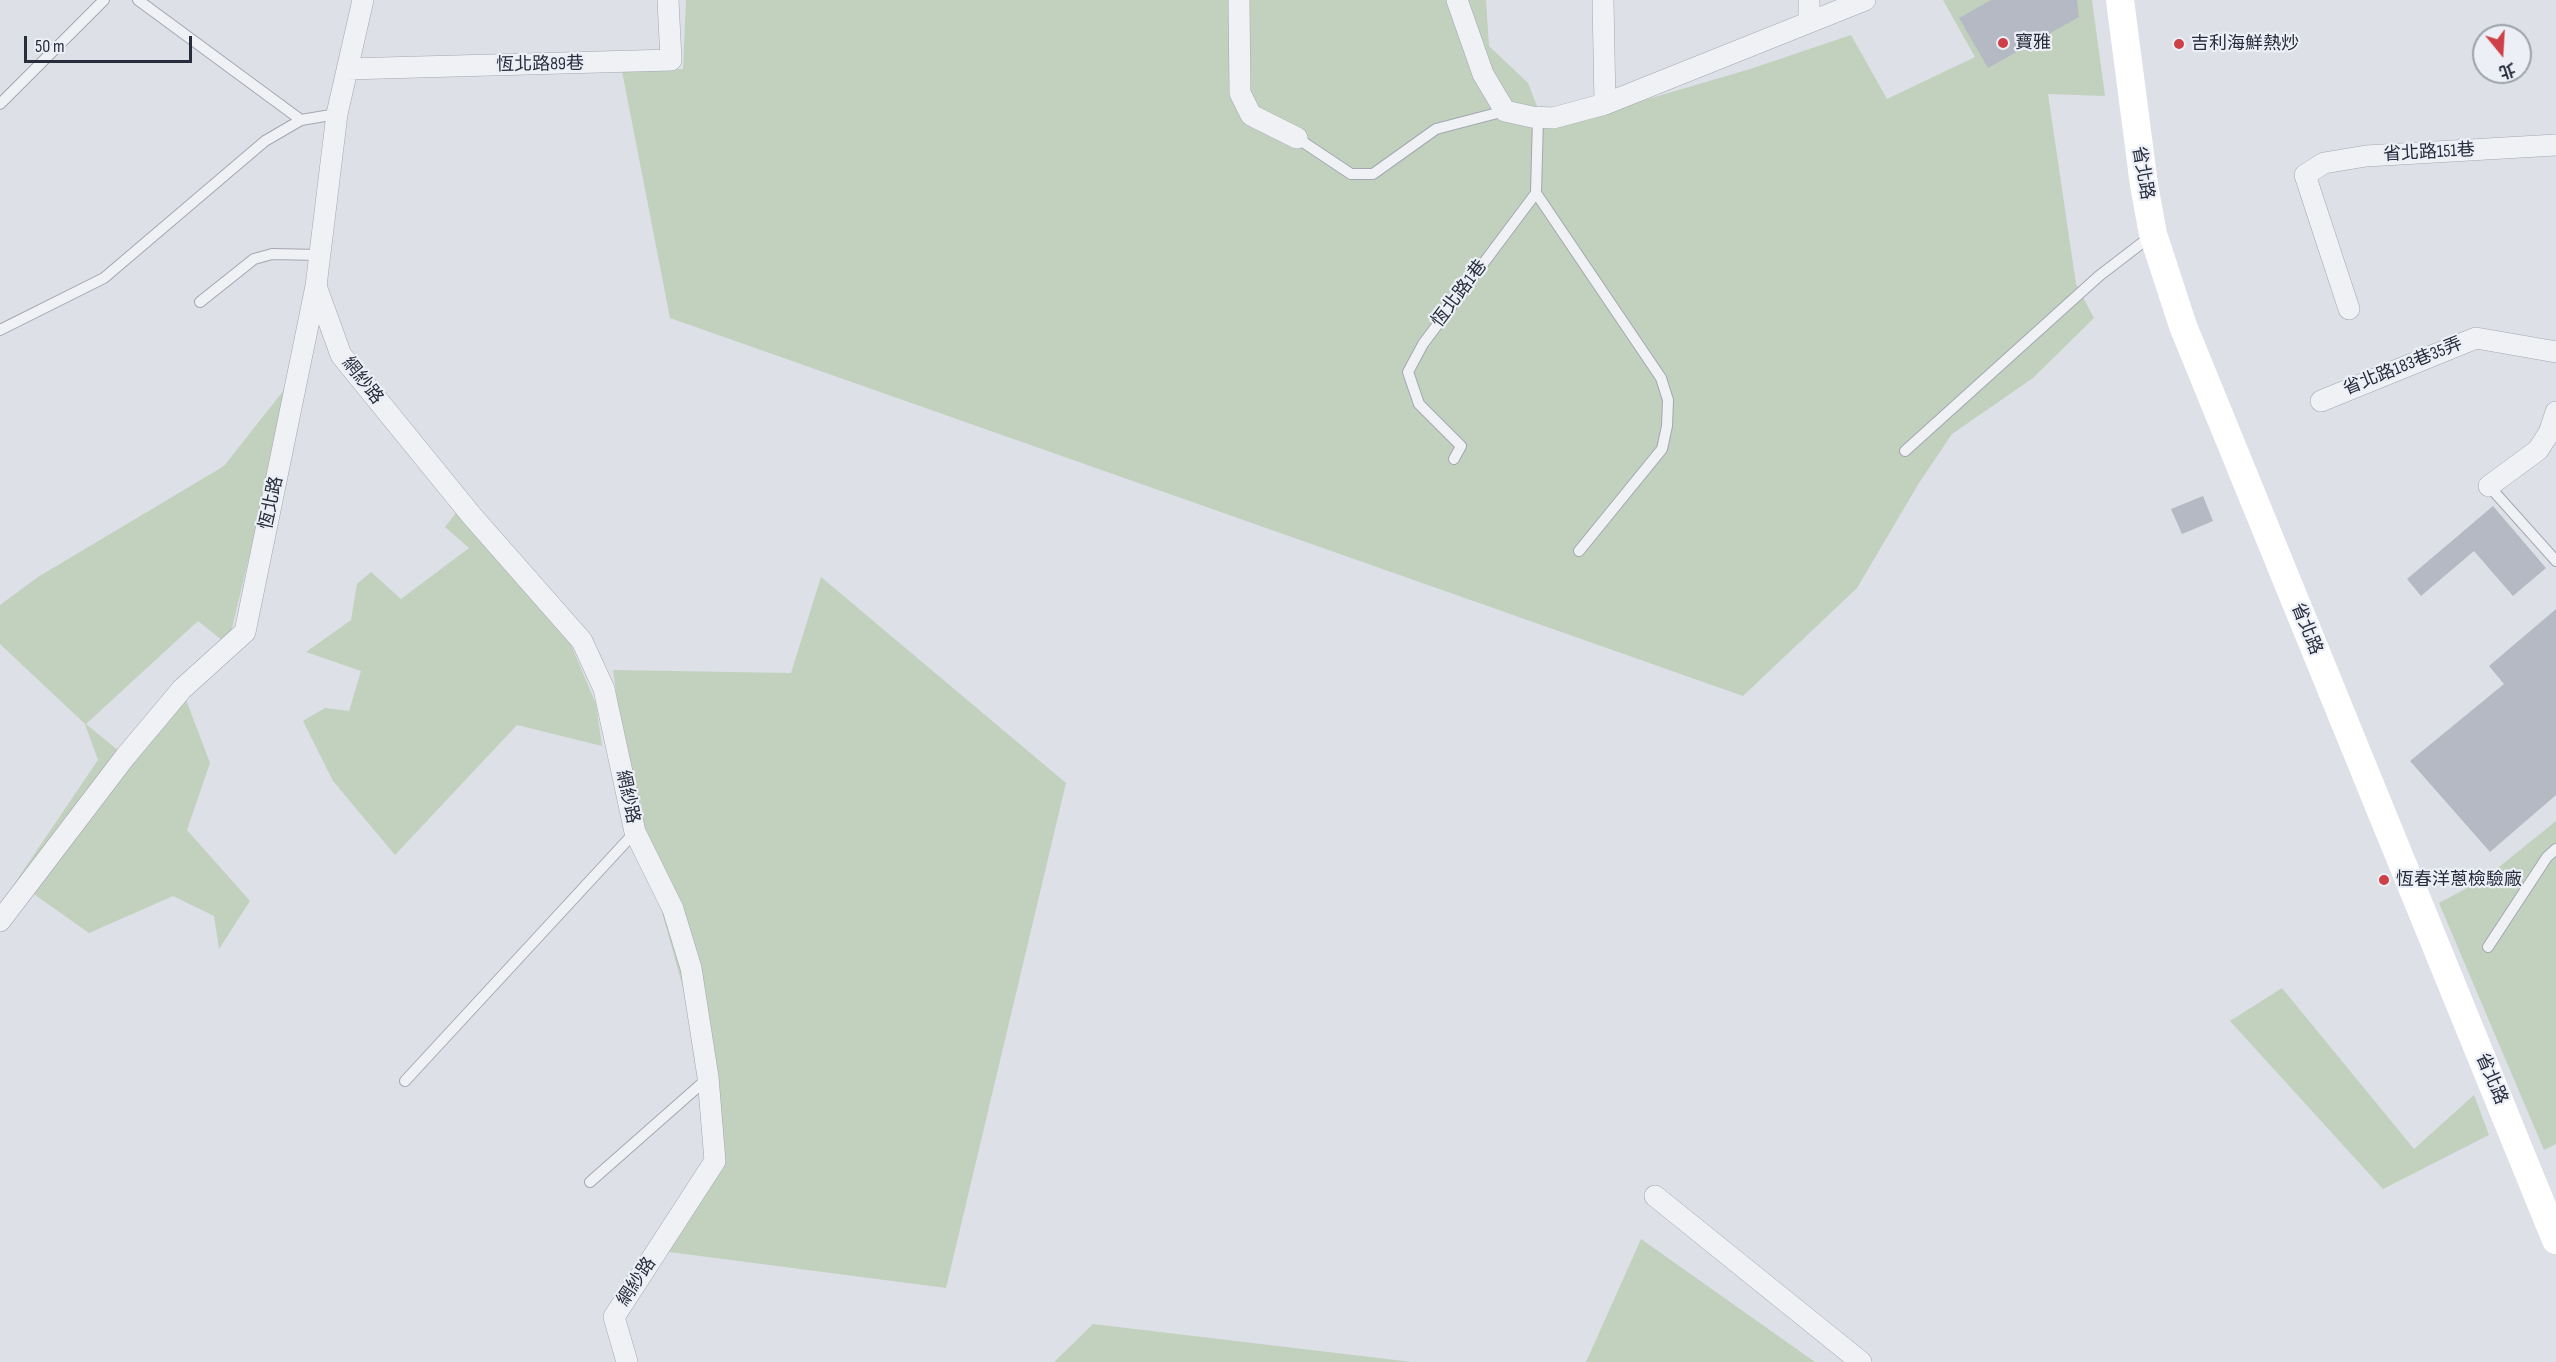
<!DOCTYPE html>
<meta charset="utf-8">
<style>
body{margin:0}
#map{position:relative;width:2556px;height:1362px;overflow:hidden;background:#dde0e7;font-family:"Sofia Sans Condensed","Noto Sans TC",sans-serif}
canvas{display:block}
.north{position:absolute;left:2472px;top:24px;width:60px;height:60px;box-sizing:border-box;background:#eceff5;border:2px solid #9da1ab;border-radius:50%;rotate:162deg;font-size:16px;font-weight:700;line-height:24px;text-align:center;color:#272d3d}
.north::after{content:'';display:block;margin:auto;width:21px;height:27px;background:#ce4047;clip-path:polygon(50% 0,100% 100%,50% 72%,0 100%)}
.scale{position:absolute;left:24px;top:36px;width:168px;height:27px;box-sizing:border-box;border:3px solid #272d3d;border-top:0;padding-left:8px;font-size:18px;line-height:21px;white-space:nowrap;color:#272d3d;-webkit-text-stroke:4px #eceff5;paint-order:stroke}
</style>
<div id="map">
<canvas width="2556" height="1362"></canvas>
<div class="north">北</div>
<div class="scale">50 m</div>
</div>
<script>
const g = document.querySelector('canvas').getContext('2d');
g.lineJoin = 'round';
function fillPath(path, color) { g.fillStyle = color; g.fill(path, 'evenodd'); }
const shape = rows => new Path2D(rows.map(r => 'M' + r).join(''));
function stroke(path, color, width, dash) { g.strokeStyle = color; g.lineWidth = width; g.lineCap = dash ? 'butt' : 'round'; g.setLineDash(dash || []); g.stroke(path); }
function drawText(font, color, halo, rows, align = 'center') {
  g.font = font + ' "Sofia Sans Condensed","Noto Sans TC",sans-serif'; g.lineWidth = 4.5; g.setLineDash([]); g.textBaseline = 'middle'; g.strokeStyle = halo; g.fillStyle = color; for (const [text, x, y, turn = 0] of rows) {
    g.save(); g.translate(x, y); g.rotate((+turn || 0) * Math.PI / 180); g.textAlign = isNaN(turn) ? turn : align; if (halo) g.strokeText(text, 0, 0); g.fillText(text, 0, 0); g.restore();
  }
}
const green = shape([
 [686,0,1486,0,1489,46,1528,83,1546,129,1750,69,1851,35,1887,99,1975,57,1943,0,2092,0,2105,96,2048,94,2076,284,2094,318,2033,378,1952,434,1919,483,1857,588,1743,696,670,318,622,71,683,69],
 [291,381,228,645,198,621,86,724,125,756,182,689,210,763,187,830,250,901,219,949,214,916,173,896,89,933,28,890,12,887,98,760,85,724,0,644,0,605,38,577,224,466],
 [459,509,564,628,596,704,602,746,517,725,395,855,333,781,303,721,325,708,349,711,361,671,306,652,351,620,357,584,371,572,401,599,469,548,445,527],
 [821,577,1066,783,946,1288,654,1250,715,1161,708,1077,644,848,635,832,613,670,791,673],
 [2556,821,2556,1144,2544,1150,2439,903,2484,879],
 [2282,988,2414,1149,2474,1095,2489,1135,2383,1189,2230,1021],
 [1641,1239,1815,1362,1586,1362],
 [1093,1324,1412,1362,1054,1362]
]);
const building = shape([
 [1991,0,2077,0,2079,17,1988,68,1959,18],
 [2203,496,2213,521,2182,534,2171,509],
 [2493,506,2546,568,2513,596,2474,551,2421,596,2407,579],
 [2556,609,2556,795,2490,852,2410,761,2504,684,2489,666]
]);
const lane = shape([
 [138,0,301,120],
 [0,104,104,0],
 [1297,138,1351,174,1373,174,1436,129,1505,111],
 [1536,193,1661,378,1668,400,1667,426,1662,449,1579,551],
 [200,302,254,259,272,254,320,255],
 [0,330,104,278,265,141,301,120,337,114],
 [1905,451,2099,276,2151,236],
 [1454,459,1461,446,1419,404,1408,372,1423,344,1536,193,1538,118],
 [2489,486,2556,561],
 [2488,947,2547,857,2556,849],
 [405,1081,635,832],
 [590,1182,708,1078]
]);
const street = shape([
 [1239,0,1240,93,1251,115,1297,138],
 [1457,0,1483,74,1505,111,1532,117,1553,118,1605,104,1865,0],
 [1603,0,1605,104],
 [1809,0,1809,22],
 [347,69,671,60,668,0],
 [316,286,341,355,472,516,582,641,604,689,635,832,673,909,691,968,708,1077,715,1161,614,1317,627,1362],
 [2349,309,2305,175,2324,163,2366,156,2556,145],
 [2321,401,2476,338,2556,352],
 [2489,486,2538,450,2549,433,2556,412],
 [0,921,125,757,182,689,245,632,316,286,337,114,363,0],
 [1655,1196,1861,1362]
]);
const secondary = shape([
 [2120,0,2144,185,2153,234,2183,326,2556,1240]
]);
const markers = [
 [2003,43,6,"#ce4047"],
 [2179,44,6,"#ce4047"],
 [2384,880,6,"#ce4047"]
];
const poiNames = [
 ["寶雅",2015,43],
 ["吉利海鮮熱炒",2191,44],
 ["恆春洋蔥檢驗廠",2396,880]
];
const streetNames = [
 ["恆北路89巷",540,65,-1],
 ["省北路151巷",2429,153,-3],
 ["省北路",2142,173,80],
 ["恆北路1巷",1460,294,-53],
 ["省北路183巷35弄",2403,367,-22],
 ["網紗路",362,381,52],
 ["恆北路",272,503,-78],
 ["省北路",2306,629,68],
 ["網紗路",627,797,78],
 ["省北路",2491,1079,67],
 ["網紗路",637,1282,-56]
];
fillPath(green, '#c1d1be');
fillPath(building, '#b4b9c4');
stroke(lane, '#a3a7b1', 12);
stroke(street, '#a3a7b1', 22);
stroke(lane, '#f0f1f5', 10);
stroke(street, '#f0f1f5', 21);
stroke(secondary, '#fff', 28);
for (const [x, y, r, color] of markers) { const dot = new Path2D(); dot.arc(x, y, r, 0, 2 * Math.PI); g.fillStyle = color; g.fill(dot); stroke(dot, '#eceff5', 2); }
drawText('18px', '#272d3d', '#eceff5', poiNames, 'left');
drawText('18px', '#272d3d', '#eceff5', streetNames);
</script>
